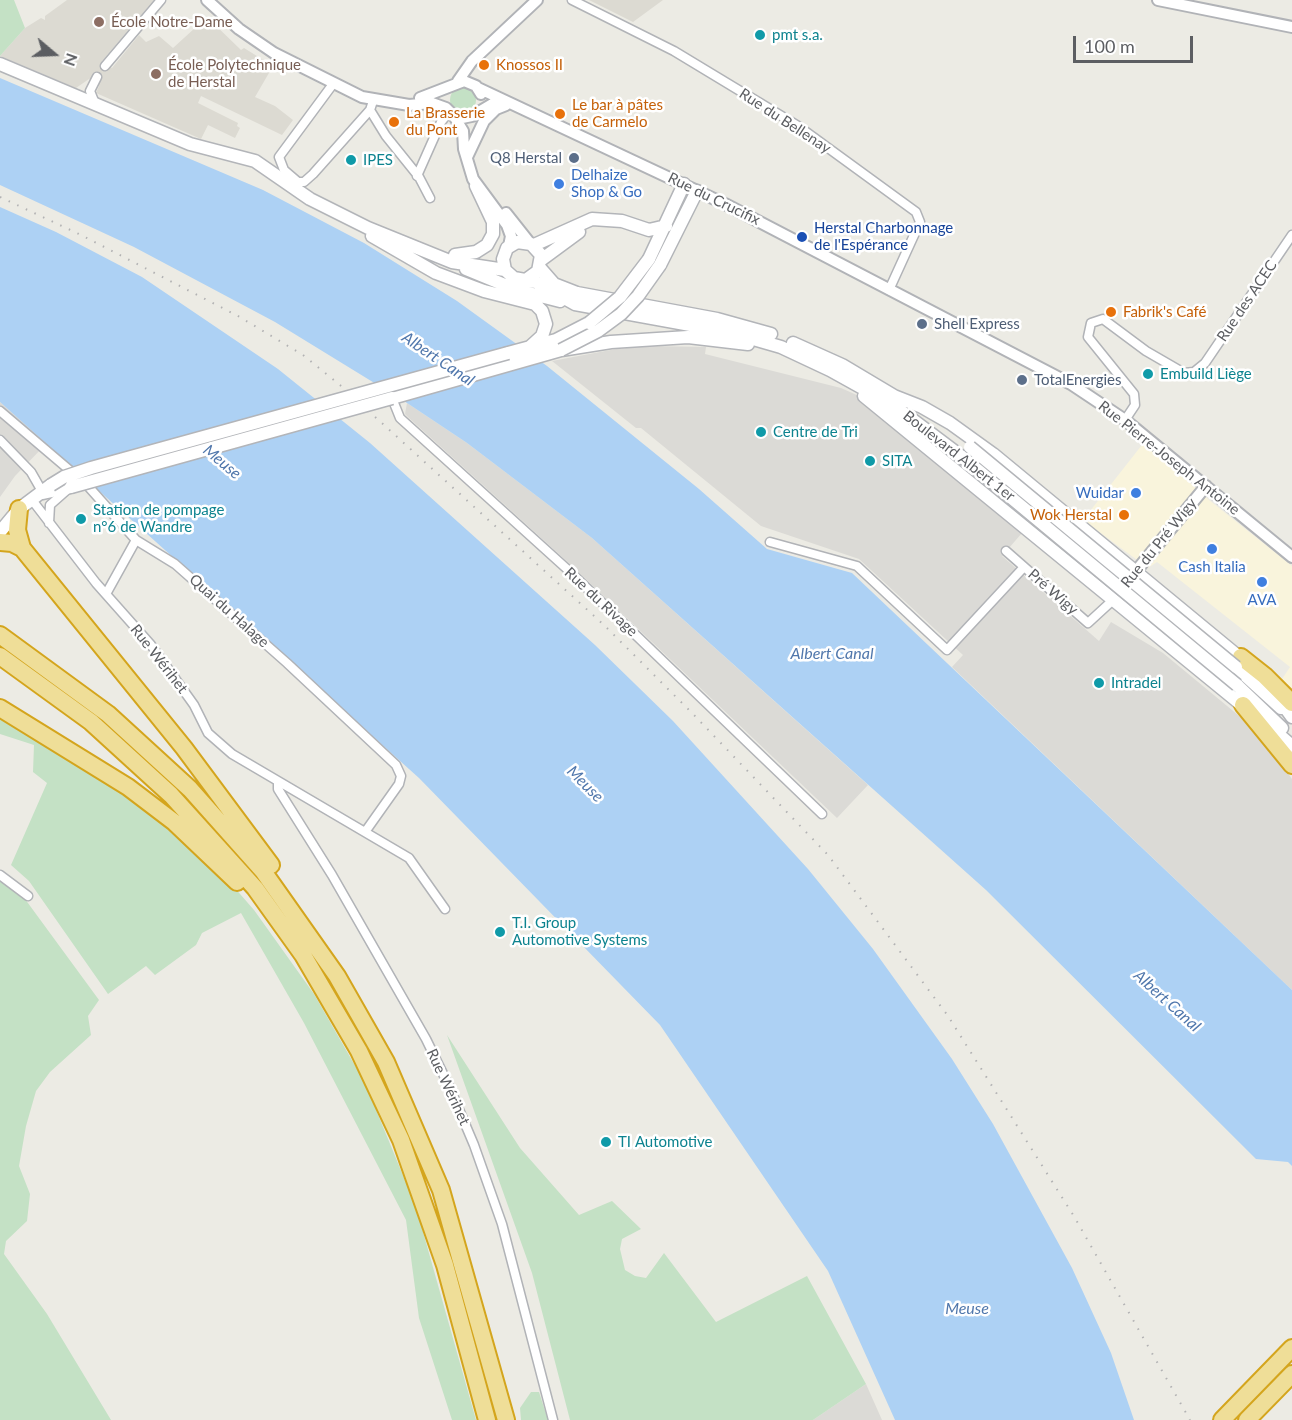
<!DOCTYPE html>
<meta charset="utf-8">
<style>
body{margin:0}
#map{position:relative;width:1292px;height:1420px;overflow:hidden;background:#ecebe4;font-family:Lato,sans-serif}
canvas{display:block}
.north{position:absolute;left:24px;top:24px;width:60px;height:60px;-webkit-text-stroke:4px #fff;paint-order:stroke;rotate:109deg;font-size:16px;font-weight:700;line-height:24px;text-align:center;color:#5c5e62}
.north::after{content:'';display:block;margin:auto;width:21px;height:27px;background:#5c5e62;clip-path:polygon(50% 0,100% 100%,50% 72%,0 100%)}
.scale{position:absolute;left:1073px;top:36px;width:120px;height:27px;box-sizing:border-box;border:3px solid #5c5e62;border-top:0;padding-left:8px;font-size:18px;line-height:21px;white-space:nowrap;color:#5c5e62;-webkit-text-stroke:4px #fff;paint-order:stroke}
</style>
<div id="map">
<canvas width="1292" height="1420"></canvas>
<div class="north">N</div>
<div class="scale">100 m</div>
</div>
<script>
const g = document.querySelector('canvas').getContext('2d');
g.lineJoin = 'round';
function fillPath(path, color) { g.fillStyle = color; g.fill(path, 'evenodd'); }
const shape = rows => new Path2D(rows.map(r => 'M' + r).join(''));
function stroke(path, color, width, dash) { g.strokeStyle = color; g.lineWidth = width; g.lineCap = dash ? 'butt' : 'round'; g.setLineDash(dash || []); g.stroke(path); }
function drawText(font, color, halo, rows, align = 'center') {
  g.font = font + ' Lato,sans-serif'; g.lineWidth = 5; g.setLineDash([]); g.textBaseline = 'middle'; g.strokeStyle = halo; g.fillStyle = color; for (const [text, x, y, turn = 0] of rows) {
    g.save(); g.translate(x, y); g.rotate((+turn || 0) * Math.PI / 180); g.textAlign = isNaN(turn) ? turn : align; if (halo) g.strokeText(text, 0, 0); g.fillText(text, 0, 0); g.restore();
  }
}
const commercial = shape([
 [1145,441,1209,500,1292,566,1292,690,1282,679,1290,667,1157,562,1148,568,1083,520]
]);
const industrial = shape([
 [651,346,706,347,705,354,841,388,859,396,1022,533,1002,556,1099,641,1111,622,1163,653,1238,715,1270,748,1292,779,1292,990,952,667,963,655,859,559,761,526,641,428,636,428,552,361,616,349],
 [0,402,47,443,15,476,0,497],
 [407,403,467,443,592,538,868,785,837,818,571,565,409,418,405,414],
 [866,1384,882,1420,813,1420]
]);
const education = shape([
 [67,0,154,0,102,61,112,68,139,35,146,42,159,36,173,48,207,17,241,50,244,48,273,66,255,97,275,106,293,120,282,135,201,96,198,103,238,123,237,126,240,128,235,138,208,125,201,139,96,93,99,86,89,79,76,88,0,56,25,28,41,18,45,20,45,16],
 [589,0,663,0,633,22]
]);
const green = shape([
 [0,0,14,0,25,28,0,56],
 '450 100a13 13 0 1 1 26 0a13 13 0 1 1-26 0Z',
 [0,713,107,779,220,871,254,910,314,994,365,1083,416,1207,476,1420,452,1420,419,1318,406,1220,304,1023,241,913,202,933,196,945,155,975,146,966,108,994,29,881,11,865,47,783,33,772,34,745,0,734],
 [0,880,25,899,99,1000,88,1016,91,1035,50,1072,36,1091,26,1126,19,1166,30,1194,27,1221,6,1241,4,1254,47,1314,111,1420,0,1420],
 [447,1035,520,1148,579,1215,612,1201,641,1229,622,1239,620,1249,625,1270,635,1276,646,1278,664,1253,716,1322,807,1276,866,1384,813,1420,570,1420,532,1273],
 [531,1392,539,1392,548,1420,521,1420,520,1408]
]);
const water = shape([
 [0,78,263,190,364,243,457,301,547,366,699,489,767,549,852,573,1292,990,1292,1166,1288,1162,1256,1159,986,890,592,538,467,443,407,403,275,322,134,247,0,185],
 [0,207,56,232,142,277,278,369,370,443,595,645,673,721,808,869,873,949,952,1059,993,1124,1072,1268,1111,1353,1134,1420,895,1420,828,1271,660,1025,419,778,0,402]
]);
const minor = shape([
 [572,0,674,51,798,126,916,212,920,222,889,290],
 [105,66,161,0],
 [333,84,279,157,284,170,298,182,304,182,313,174,370,110,373,101],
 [94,101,90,91,97,77],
 [370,110,386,136,419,177,430,198],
 [417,176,441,122,449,112],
 [390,393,400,418,567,569,822,814],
 [0,411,87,485,136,540,175,564,287,663,396,765,401,776,399,784,365,832],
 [1125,420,1135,405,1134,394,1088,337,1091,323,1103,319,1146,351,1184,373,1194,372,1205,363,1292,235],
 [0,440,31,472,43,493],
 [32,500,96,583,151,645,194,705,208,733,232,754,409,858,445,909],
 [49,523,50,505,67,490],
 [770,542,857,566,947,650,1024,567],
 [1006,551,1088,623,1113,600],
 [106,594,136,540],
 [278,783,278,789,332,875,426,1039,449,1086,474,1145,502,1224,553,1420],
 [0,875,28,896]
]);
const tertiary = shape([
 [207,0,239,29,274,53,362,97,409,105,432,103,446,108,453,115,462,118,472,116,494,103,507,102],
 [1158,0,1292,27],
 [458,81,472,61,537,0],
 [478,88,725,204,1071,384,1125,420,1292,557],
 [420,98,464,81,476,86,481,94],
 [454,116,463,131,464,149,473,179,507,225,511,236,509,246],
 [467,157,484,121,496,109,506,105],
 [506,213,529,242],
 [1132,576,1206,486]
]);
const secondary = shape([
 [0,64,190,144,255,161,310,199,368,228,452,262,505,270],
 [372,236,436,273,484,291,535,304,542,311,546,324,542,336,531,346],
 [534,245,592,219,622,221,649,230,666,226],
 [455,255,476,252,487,245,493,234,493,222,476,186],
 [649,259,684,184],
 [541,260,579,232],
 [660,265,697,191],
 [540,268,554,284,577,293,717,319,771,334],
 [466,269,517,290,560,301],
 [527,279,538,271,541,255,531,244,517,242,507,248,503,259,505,270,514,278,536,282,575,304,729,332,781,347,830,370,893,405,962,457],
 [793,343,842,365,899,399],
 [508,353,556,340,589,323],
 [864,396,1248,710],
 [894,396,922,407,950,423,993,454,1245,662],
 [392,398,561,350,611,342,688,337,748,344],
 [43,493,71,487],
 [0,532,19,509,51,485],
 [1236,667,1281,708],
 [1237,685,1282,728],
 [1279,699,1292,717],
 [1262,720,1292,746]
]);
const motorway = shape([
 [19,509,17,530,22,548],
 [0,542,12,543,22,548,184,748,271,865],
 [0,635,108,714,190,789,263,871,337,976,386,1062,441,1190,506,1420],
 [0,656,91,722,171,795,255,888,303,955,359,1051,401,1140,445,1265,487,1420],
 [1241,657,1265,676,1292,703],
 [1243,705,1292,765],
 [0,708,128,787,174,822,237,882],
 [1222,1420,1292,1348],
 [1247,1420,1292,1374]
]);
const rail = shape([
 [0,197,81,235,238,316,303,355,340,385,604,625,693,714,828,855,948,1016,1075,1218,1190,1420]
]);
const secondaryBridge = shape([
 [589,323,620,297,649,259],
 [561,350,598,331,621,314,638,296,660,265],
 [970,447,1236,667],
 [962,457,1237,685],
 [51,485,64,477,91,468,508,353],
 [71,487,392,398]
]);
const markers = [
 [99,22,6,"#8d6e63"],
 [760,35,6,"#0f9aa8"],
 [484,65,6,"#e8710a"],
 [156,74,6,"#8d6e63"],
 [560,114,6,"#e8710a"],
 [394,122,6,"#e8710a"],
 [574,158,6,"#5c6f8a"],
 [351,160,6,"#0f9aa8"],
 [559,184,6,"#3f7fe0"],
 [802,237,6,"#1a4fb4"],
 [1111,312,6,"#e8710a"],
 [922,324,6,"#5c6f8a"],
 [1148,374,6,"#0f9aa8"],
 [1022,380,6,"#5c6f8a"],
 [761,432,6,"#0f9aa8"],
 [870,461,6,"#0f9aa8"],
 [1136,493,6,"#3f7fe0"],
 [1124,515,6,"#e8710a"],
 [81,519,6,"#0f9aa8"],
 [1212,549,6,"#3f7fe0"],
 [1262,582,6,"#3f7fe0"],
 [1099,683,6,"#0f9aa8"],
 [500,932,6,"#0f9aa8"],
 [606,1142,6,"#0f9aa8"]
];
const educationNames = [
 ["École Notre-Dame",111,22],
 ["École Polytechnique",168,65],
 ["de Herstal",168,82]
];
const cultureNames = [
 ["pmt s.a.",772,35],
 ["IPES",363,160],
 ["Embuild Liège",1160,374],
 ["Centre de Tri",773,432],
 ["SITA",882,461],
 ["Station de pompage",93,510],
 ["n°6 de Wandre",93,527],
 ["Intradel",1111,683],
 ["T.I. Group",512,923],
 ["Automotive Systems",512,940],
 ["TI Automotive",618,1142]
];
const foodNames = [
 ["Knossos II",496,65],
 ["Le bar à pâtes",572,105],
 ["de Carmelo",572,122],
 ["La Brasserie",406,113],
 ["du Pont",406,130],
 ["Fabrik's Café",1123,312],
 ["Wok Herstal",1112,515,"right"]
];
const streetNames = [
 ["Rue du Bellenay",785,121,33],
 ["Rue du Crucifix",714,199,26],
 ["Rue des ACEC",1247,301,-56],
 ["Boulevard Albert 1er",959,456,38],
 ["Rue Pierre-Joseph Antoine",1169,458,38],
 ["Rue du Pré Wigy",1159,543,-51],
 ["Pré Wigy",1053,592,41],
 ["Rue du Rivage",601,602,43],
 ["Quai du Halage",229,611,42],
 ["Rue Wérihet",159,659,52],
 ["Rue Wérihet",448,1087,65]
];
const serviceNames = [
 ["Q8 Herstal",562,158,"right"],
 ["Shell Express",934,324],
 ["TotalEnergies",1034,380]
];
const shopNames = [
 ["Delhaize",571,175,"left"],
 ["Shop & Go",571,192,"left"],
 ["Wuidar",1124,493,"right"],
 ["Cash Italia",1212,567],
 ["AVA",1262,600]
];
const transitNames = [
 ["Herstal Charbonnage",814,228],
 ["de l'Espérance",814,245]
];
const waterNames = [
 ["Albert Canal",438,359,34],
 ["Meuse",222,462,40],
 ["Albert Canal",832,654],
 ["Meuse",585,784,45],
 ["Albert Canal",1167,1001,42],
 ["Meuse",967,1309]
];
fillPath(commercial, '#f9f4dc');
fillPath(industrial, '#dbdad6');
fillPath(education, '#dcdad2');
fillPath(green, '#c4e1c5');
fillPath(water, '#add1f4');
stroke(minor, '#b1b3b7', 11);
stroke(tertiary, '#b1b3b7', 14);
stroke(secondary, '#b3b5b9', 15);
stroke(motorway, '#d4a51d', 20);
stroke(minor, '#fff', 8);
stroke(tertiary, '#fff', 10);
stroke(secondary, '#fff', 12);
stroke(motorway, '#efde98', 16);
stroke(rail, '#b2b2b3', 2, [1.5, 8]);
stroke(secondaryBridge, '#b3b5b9', 15, []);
stroke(secondaryBridge, '#fff', 12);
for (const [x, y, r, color] of markers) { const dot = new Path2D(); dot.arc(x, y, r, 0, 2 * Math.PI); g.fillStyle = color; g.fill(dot); stroke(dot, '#fff', 2); }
drawText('15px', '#785e54', '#fff', educationNames, 'left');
drawText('15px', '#0d838f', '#fff', cultureNames, 'left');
drawText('15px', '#c56008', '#fff', foodNames, 'left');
drawText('15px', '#5c5e62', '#fff', streetNames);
drawText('15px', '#4e5e75', '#fff', serviceNames, 'left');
drawText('15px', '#366cbe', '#fff', shopNames);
drawText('15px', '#164399', '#fff', transitNames, 'left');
drawText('italic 16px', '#5077ac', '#fff', waterNames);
</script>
